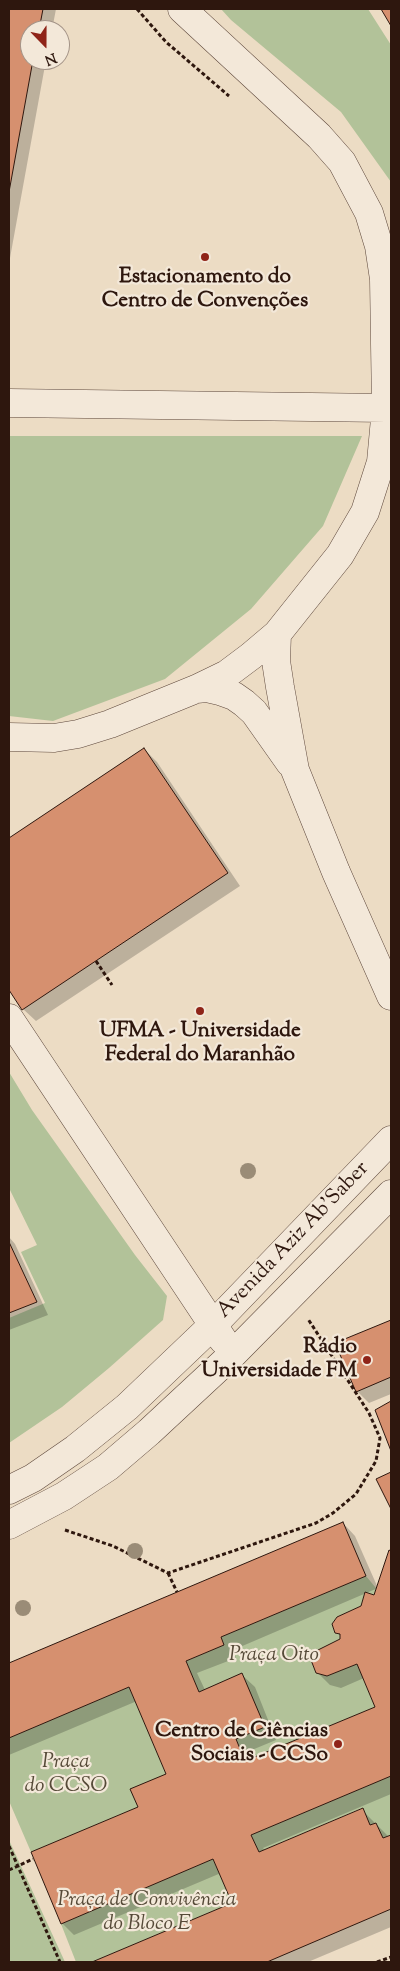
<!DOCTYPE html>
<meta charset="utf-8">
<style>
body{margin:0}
#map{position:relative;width:400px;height:1971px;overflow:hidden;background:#ecdcc4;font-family:"Sorts Mill Goudy",serif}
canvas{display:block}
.frame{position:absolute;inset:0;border:10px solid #2e170e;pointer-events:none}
.north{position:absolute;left:20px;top:20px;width:50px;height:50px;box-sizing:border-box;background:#f3e8d9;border:1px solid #a49488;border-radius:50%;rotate:158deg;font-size:14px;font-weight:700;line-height:20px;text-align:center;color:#2e170e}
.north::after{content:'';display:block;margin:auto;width:18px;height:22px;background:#8f2418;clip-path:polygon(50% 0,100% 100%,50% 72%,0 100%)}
</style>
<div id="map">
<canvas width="400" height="1971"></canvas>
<div class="frame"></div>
<div class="north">N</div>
</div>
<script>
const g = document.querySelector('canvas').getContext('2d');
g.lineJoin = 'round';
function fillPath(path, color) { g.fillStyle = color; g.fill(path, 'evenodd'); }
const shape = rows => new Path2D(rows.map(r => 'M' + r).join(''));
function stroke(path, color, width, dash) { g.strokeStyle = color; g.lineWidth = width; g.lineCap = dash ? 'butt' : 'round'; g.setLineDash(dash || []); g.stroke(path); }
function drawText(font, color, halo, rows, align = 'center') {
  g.font = font + ' "Sorts Mill Goudy",serif'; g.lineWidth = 4.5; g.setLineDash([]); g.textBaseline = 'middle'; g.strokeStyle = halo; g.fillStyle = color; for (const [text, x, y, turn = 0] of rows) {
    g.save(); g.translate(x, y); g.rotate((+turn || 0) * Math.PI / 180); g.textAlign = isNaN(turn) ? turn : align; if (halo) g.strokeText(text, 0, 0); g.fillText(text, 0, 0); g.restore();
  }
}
const green = shape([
 [221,9,368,9,391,45,391,182,341,112,231,20],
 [9,436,362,436,323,526,251,609,165,679,53,721,9,716],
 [9,1072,32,1110,135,1255,167,1296,163,1320,109,1368,62,1407,9,1443,9,1318,45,1303,21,1252,37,1245,9,1188],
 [366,1576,376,1588,374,1595,365,1592,361,1606,337,1617,332,1624,335,1633,340,1634,340,1639,317,1651,311,1660,316,1673,327,1676,357,1664,375,1707,245,1761,236,1739,264,1727,242,1674,199,1692,186,1661,224,1645,221,1637],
 [129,1687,166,1774,138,1807,31,1852,9,1801,9,1738],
 [391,1776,391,1835,383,1838,376,1823,370,1825,362,1808,259,1852,251,1835],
 [9,1840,65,1962,9,1962],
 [213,1859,232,1903,92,1962,76,1962,61,1924]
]);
const shadow = shape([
 [9,9,56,9,52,30,30,30,30,60,46,60,10,258],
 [144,749,157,762,240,886,36,1021,23,1009,9,988,9,839],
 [9,1237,15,1244,48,1315,9,1330],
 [391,1321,391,1394,369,1403,357,1391,337,1344],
 [343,1523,355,1536,378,1588,233,1650,236,1658,197,1673,205,1690,242,1675,255,1687,276,1740,247,1752,251,1760,376,1707,364,1678,341,1688,330,1685,317,1672,342,1640,342,1637,336,1632,362,1607,375,1597,391,1552,391,1794,263,1848,265,1851,362,1810,389,1837,391,1836,391,1927,308,1962,95,1962,234,1903,221,1873,74,1935,62,1923,140,1807,168,1775,137,1701,9,1755,9,1664]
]);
const building = shape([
 [9,9,43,9,39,30,30,30,30,60,33,60,9,192,9,9],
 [381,9,391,9,391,26,381,9],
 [144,748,228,873,22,1010,9,990,9,838,144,748],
 [9,1242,37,1302,9,1313,9,1242],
 [391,1320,391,1377,356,1392,335,1343,391,1320],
 [391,1401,391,1451,375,1410,391,1401],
 [391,1472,391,1509,376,1479,391,1472],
 [343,1522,366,1576,221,1637,224,1645,186,1661,199,1692,242,1673,265,1727,236,1739,245,1761,375,1707,357,1664,327,1676,316,1673,311,1660,316,1651,340,1639,340,1634,335,1633,332,1624,337,1617,361,1606,365,1592,374,1595,389,1550,391,1551,391,1776,251,1835,259,1852,363,1808,370,1825,376,1823,383,1838,391,1835,391,1909,267,1962,92,1962,232,1903,213,1859,61,1924,31,1852,138,1807,130,1789,166,1774,129,1687,9,1738,9,1663,343,1522]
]);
const path = shape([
 [137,9,166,42,229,96],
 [96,961,112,985],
 [65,1530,113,1546,168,1573,316,1523,333,1513,356,1494,376,1461,380,1438,369,1413,308,1319],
 [168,1573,177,1592],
 [9,1846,60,1962],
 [9,1870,33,1859],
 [377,1962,391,1957]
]);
const minor = shape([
 [9,403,386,408],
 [277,634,276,661,280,687,295,770,336,872,391,996],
 [196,689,207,688,220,691,234,696,244,703,254,712,290,763],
 [9,737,54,738,78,734,110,724,196,689,227,674,251,656,277,634,340,555,365,512,381,462,386,408,384,279,379,246,369,213,342,162,319,136,182,9],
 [9,1018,223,1340],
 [9,1490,33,1478,75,1449,127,1407,213,1325,391,1140],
 [9,1525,64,1496,108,1467,149,1432,233,1354,391,1194]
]);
const trees = [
 [248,1171],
 [135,1551],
 [23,1608]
];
const markers = [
 [205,257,5,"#8f2418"],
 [200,1011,5,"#8f2418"],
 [367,1360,5,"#8f2418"],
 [338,1744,5,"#8f2418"]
];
const poiNames = [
 ["Estacionamento do",205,278],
 ["Centro de Convenções",205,302],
 ["UFMA - Universidade",200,1032],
 ["Federal do Maranhão",200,1056],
 ["Rádio",357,1348,"right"],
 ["Universidade FM",357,1372,"right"],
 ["Centro de Ciências",328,1732,"right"],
 ["Sociais - CCSo",328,1756,"right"]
];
const streetNames = [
 ["Avenida Aziz Ab'Saber",294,1241,-46]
];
const parkNames = [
 ["Praça Oito",274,1656],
 ["Praça",66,1763],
 ["do CCSO",66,1787],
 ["Praça de Convivência",147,1901],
 ["do Bloco E",147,1925]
];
fillPath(green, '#b2c299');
fillPath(shadow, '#0003');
fillPath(building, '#d6906f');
stroke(building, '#2e170e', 1);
stroke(minor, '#5e483c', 29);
stroke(path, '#2e170e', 3, [4, 2.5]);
stroke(minor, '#f3e8d9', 28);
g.fillStyle = '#9a8c77';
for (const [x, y] of trees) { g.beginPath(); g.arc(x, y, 8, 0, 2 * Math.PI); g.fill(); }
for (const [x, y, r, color] of markers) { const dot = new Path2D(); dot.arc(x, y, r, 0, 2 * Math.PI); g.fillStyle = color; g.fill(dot); stroke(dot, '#f3e8d9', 2); }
drawText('bold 21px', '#2e170e', '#f3e8d9', poiNames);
drawText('21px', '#2e170e', '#f3e8d9', streetNames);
drawText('italic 21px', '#564a38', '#f3e8d9', parkNames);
</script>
